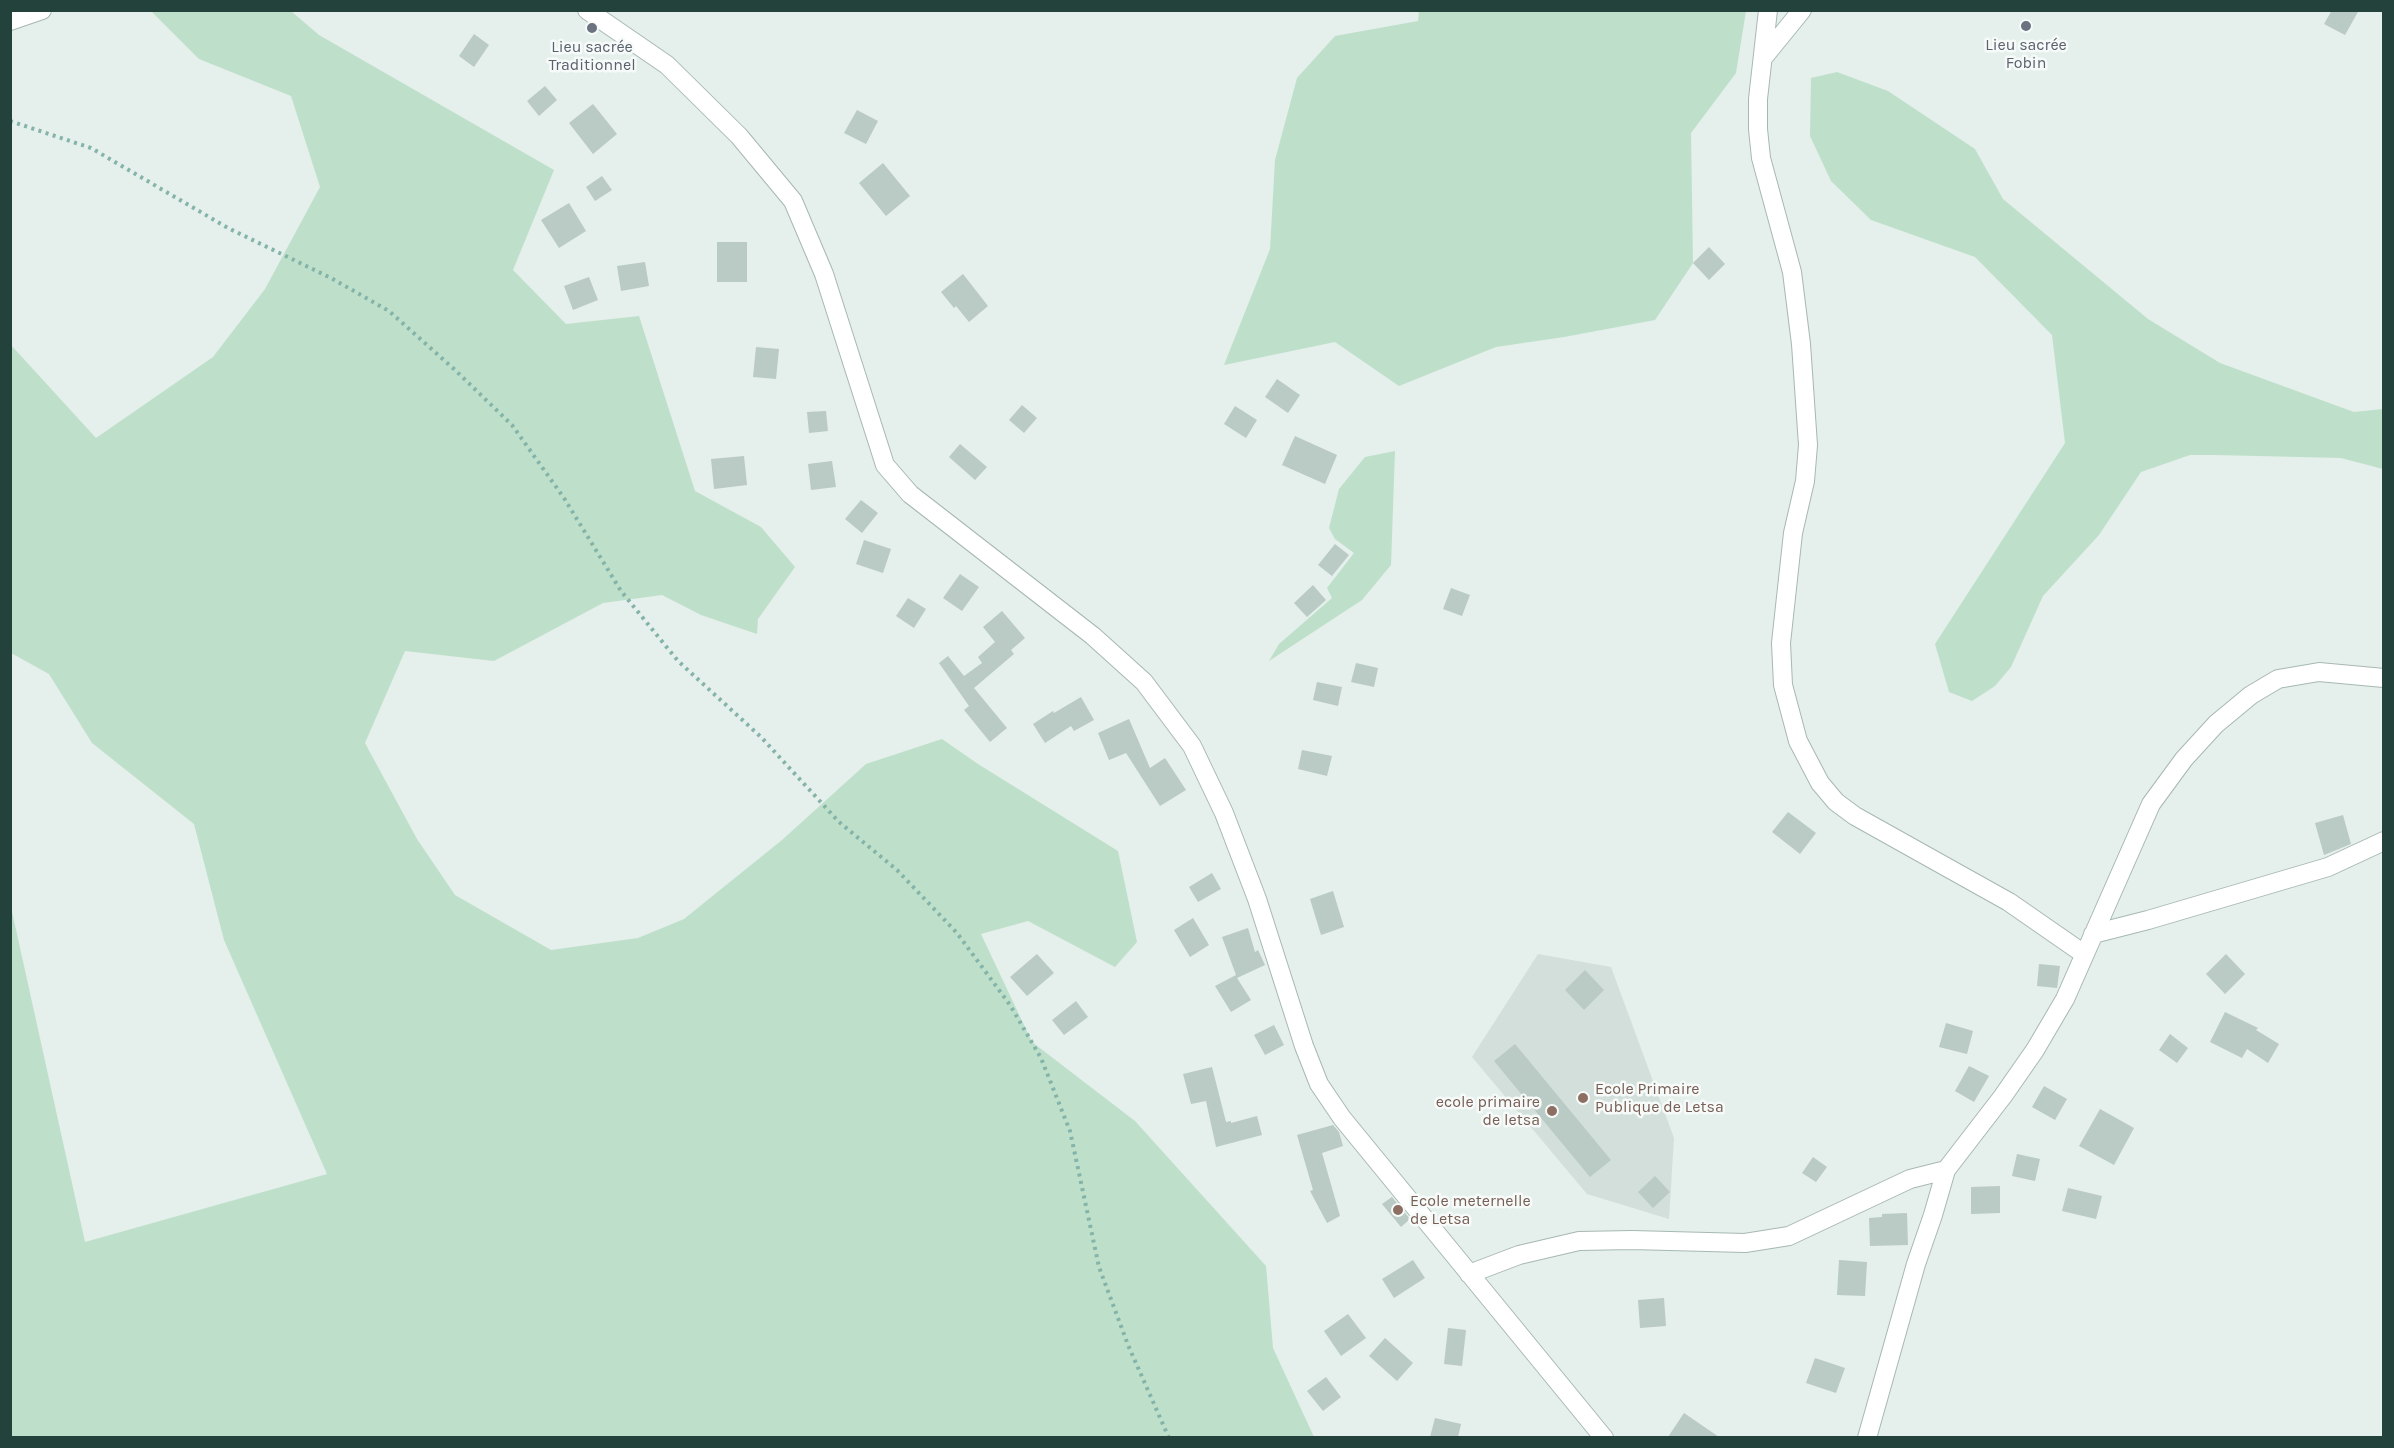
<!DOCTYPE html>
<meta charset="utf-8">
<style>
body{margin:0}
#map{position:relative;width:2394px;height:1448px;overflow:hidden;background:#e5efeb;font-family:Karla,sans-serif}
canvas{display:block}
.frame{position:absolute;inset:0;border:12px solid #23423c;pointer-events:none}
</style>
<div id="map">
<canvas width="2394" height="1448"></canvas>
<div class="frame"></div>
</div>
<script>
const g = document.querySelector('canvas').getContext('2d');
g.lineJoin = 'round';
function fillPath(path, color) { g.fillStyle = color; g.fill(path, 'evenodd'); }
const shape = rows => new Path2D(rows.map(r => 'M' + r).join(''));
function stroke(path, color, width, dash) { g.strokeStyle = color; g.lineWidth = width; g.lineCap = dash ? 'butt' : 'round'; g.setLineDash(dash || []); g.stroke(path); }
function drawText(font, color, halo, rows, align = 'center') {
  g.font = font + ' Karla,sans-serif'; g.lineWidth = 5; g.setLineDash([]); g.textBaseline = 'middle'; g.strokeStyle = halo; g.fillStyle = color; for (const [text, x, y, turn = 0] of rows) {
    g.save(); g.translate(x, y); g.rotate((+turn || 0) * Math.PI / 180); g.textAlign = isNaN(turn) ? turn : align; if (halo) g.strokeText(text, 0, 0); g.fillText(text, 0, 0); g.restore();
  }
}
const built = shape([
 [1538,954,1611,967,1674,1138,1669,1219,1587,1194,1472,1057]
]);
const green = shape([
 [151,11,291,11,319,35,554,170,513,270,566,324,639,316,695,491,761,527,795,567,758,619,757,634,701,615,662,595,603,603,494,661,405,651,365,743,417,839,455,895,551,950,638,938,684,919,782,840,866,764,942,739,978,764,1118,851,1137,942,1115,967,1028,921,981,934,1032,1042,1135,1121,1266,1266,1273,1348,1314,1437,11,1437,11,907,85,1242,327,1174,224,940,194,824,92,743,49,674,11,653,11,345,96,438,213,357,265,289,320,187,291,96,199,59],
 [1419,11,1746,11,1736,73,1691,133,1693,263,1655,320,1564,337,1496,347,1399,386,1335,342,1224,365,1270,249,1275,160,1297,78,1335,36,1418,21],
 [1837,72,1888,91,1975,149,2003,199,2148,319,2220,363,2354,412,2383,409,2383,469,2341,458,2215,455,2190,455,2141,472,2099,535,2043,596,2011,667,1995,686,1972,701,1949,692,1935,644,2065,443,2052,335,1975,257,1871,220,1831,181,1810,136,1811,78],
 [1395,451,1391,565,1362,600,1269,661,1279,644,1332,598,1327,588,1354,553,1335,539,1329,528,1339,489,1365,457]
]);
const building = shape([
 [2332,10,2359,10,2345,35,2324,24],
 [474,34,489,45,474,67,459,56],
 [545,86,557,100,539,116,527,101],
 [593,104,617,134,593,154,569,123],
 [857,110,878,121,866,144,844,133],
 [883,163,910,196,886,216,859,183],
 [602,176,612,190,595,201,586,187],
 [569,203,586,231,559,248,541,220],
 [717,242,747,242,747,282,717,282],
 [1709,247,1725,264,1709,280,1693,263],
 [645,262,649,286,621,291,617,266],
 [963,274,988,306,969,322,956,306,954,308,941,292],
 [589,277,598,300,573,310,564,286],
 [756,347,779,349,776,379,753,377],
 [1277,379,1300,395,1288,413,1265,397],
 [1022,405,1037,418,1024,433,1009,420],
 [1235,406,1257,420,1246,438,1224,424],
 [826,411,828,431,809,433,807,412],
 [1295,436,1337,455,1325,484,1282,465],
 [960,444,987,467,975,480,949,457],
 [744,456,747,485,714,489,711,459],
 [832,461,836,487,811,490,808,464],
 [861,500,878,513,862,533,845,519],
 [864,540,891,549,883,573,856,564],
 [1335,544,1349,555,1332,576,1318,565],
 [960,574,979,587,962,611,943,598],
 [1313,585,1326,600,1307,617,1294,603],
 [1451,588,1470,595,1462,616,1443,609],
 [908,598,926,609,914,628,896,616],
 [1002,611,1025,638,1011,650,1014,654,974,688,1007,728,990,742,964,710,969,706,939,663,948,656,964,676,982,663,978,657,995,642,983,627],
 [1356,663,1378,668,1374,687,1351,682],
 [1317,682,1342,687,1338,706,1313,700],
 [1081,697,1094,720,1074,731,1071,726,1045,743,1033,724,1053,711,1054,713],
 [1129,719,1150,768,1165,758,1186,790,1160,806,1126,753,1109,760,1098,733],
 [1302,750,1332,756,1327,776,1298,769],
 [1788,812,1816,833,1800,854,1772,832],
 [2343,815,2351,844,2324,855,2315,823],
 [1212,873,1221,889,1198,902,1189,887],
 [1333,891,1344,927,1321,935,1310,899],
 [1193,918,1209,945,1190,957,1174,930],
 [1248,928,1255,952,1258,950,1265,965,1237,978,1251,1000,1231,1012,1215,986,1236,975,1222,937],
 [1037,954,1054,973,1027,996,1010,977],
 [2226,954,2245,974,2225,994,2206,974],
 [2039,964,2060,966,2057,988,2037,986],
 [1585,970,1604,990,1584,1010,1565,990],
 [1076,1001,1088,1017,1064,1035,1052,1020],
 [2225,1012,2258,1028,2256,1030,2279,1044,2268,1063,2247,1049,2242,1058,2210,1042],
 [1946,1023,1973,1031,1967,1054,1939,1047],
 [1274,1025,1284,1045,1265,1055,1254,1035],
 [2170,1034,2188,1048,2177,1063,2159,1050],
 [1515,1044,1611,1160,1590,1177,1494,1061],
 [1969,1066,1989,1076,1974,1102,1955,1091],
 [1212,1067,1226,1122,1231,1121,1231,1123,1257,1116,1262,1135,1216,1147,1206,1101,1191,1104,1183,1074],
 [2044,1086,2067,1099,2055,1120,2032,1107],
 [2100,1109,2134,1128,2114,1165,2079,1146],
 [1333,1125,1339,1132,1343,1146,1322,1153,1340,1216,1327,1223,1310,1191,1313,1190,1297,1135],
 [2017,1154,2040,1159,2035,1181,2012,1176],
 [1813,1157,1827,1167,1816,1182,1802,1173],
 [1655,1176,1670,1192,1653,1208,1638,1192],
 [2000,1186,2000,1213,1971,1214,1971,1187],
 [2068,1188,2102,1196,2096,1219,2062,1211],
 [1392,1197,1410,1219,1401,1227,1382,1204],
 [1907,1213,1908,1245,1870,1246,1869,1218,1882,1217,1882,1214],
 [1413,1260,1425,1278,1394,1298,1382,1279],
 [1839,1260,1867,1262,1865,1296,1837,1295],
 [1664,1298,1666,1326,1640,1328,1638,1300],
 [1348,1314,1366,1338,1341,1356,1324,1331],
 [1448,1328,1466,1330,1462,1366,1444,1364],
 [1385,1338,1413,1363,1397,1381,1369,1356],
 [1815,1358,1845,1368,1836,1393,1806,1383],
 [1326,1377,1341,1397,1323,1411,1307,1391],
 [1684,1413,1719,1437,1668,1437],
 [1435,1418,1461,1424,1458,1437,1430,1437]
]);
const path = shape([
 [10,121,91,148,228,228,331,278,389,311,454,369,512,425,564,498,621,591,678,661,761,737,839,822,897,870,957,933,1010,1005,1041,1058,1070,1131,1099,1267,1128,1345,1169,1438]
]);
const minor = shape([
 [587,10,667,65,739,136,793,201,824,274,885,465,910,494,1093,636,1144,682,1192,746,1224,813,1257,899,1304,1046,1319,1084,1342,1118,1604,1438],
 [1768,10,1758,99,1758,129,1761,158,1792,272,1801,344,1808,445,1805,481,1793,533,1781,643,1783,685,1798,741,1820,783,1836,802,1855,816,2009,902,2084,954],
 [10,21,42,10],
 [1763,58,1802,10],
 [2093,934,2148,920,2328,867,2384,841],
 [1469,1274,1519,1255,1579,1241,1632,1240,1745,1243,1789,1236,1910,1179,1946,1170],
 [1867,1438,1916,1264,1933,1215,1946,1170,2003,1096,2035,1050,2065,999,2151,804,2184,759,2216,724,2251,695,2278,679,2319,672,2384,678]
]);
const markers = [
 [2026,26,6,"#6b7280"],
 [592,28,6,"#6b7280"],
 [1583,1098,6,"#8d6e63"],
 [1552,1111,6,"#8d6e63"],
 [1398,1210,6,"#8d6e63"]
];
const worshipNames = [
 ["Lieu sacrée",2026,45],
 ["Fobin",2026,63],
 ["Lieu sacrée",592,47],
 ["Traditionnel",592,65]
];
const educationNames = [
 ["Ecole Primaire",1595,1089],
 ["Publique de Letsa",1595,1107],
 ["ecole primaire",1540,1102,"right"],
 ["de letsa",1540,1120,"right"],
 ["Ecole meternelle",1410,1201],
 ["de Letsa",1410,1219]
];
fillPath(built, '#d3dfda');
fillPath(green, '#bee0ca');
fillPath(building, '#bacac5');
stroke(minor, '#a7b8b3', 20);
stroke(path, '#84b3a9', 4, [3, 4.5]);
stroke(minor, '#fff', 18);
for (const [x, y, r, color] of markers) { const dot = new Path2D(); dot.arc(x, y, r, 0, 2 * Math.PI); g.fillStyle = color; g.fill(dot); stroke(dot, '#f6fbf9', 2); }
drawText('16px', '#5b616d', '#f6fbf9', worshipNames);
drawText('16px', '#785e54', '#f6fbf9', educationNames, 'left');
</script>
